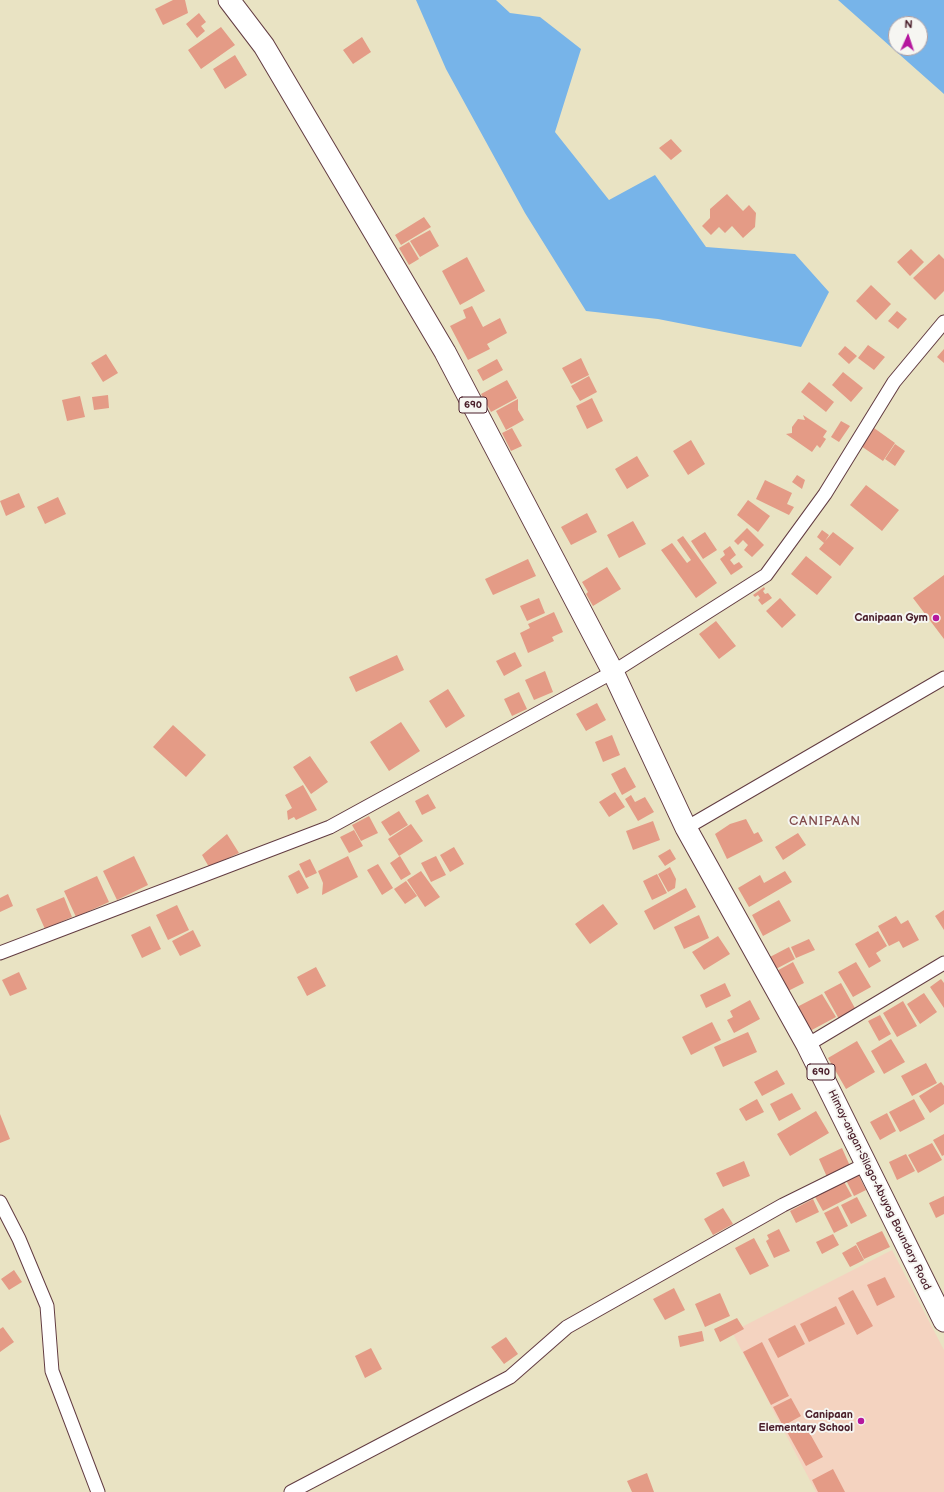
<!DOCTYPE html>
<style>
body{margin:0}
#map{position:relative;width:944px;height:1492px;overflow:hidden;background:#e9e3c3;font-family:"Balsamiq Sans",sans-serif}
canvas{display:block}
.north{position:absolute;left:888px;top:16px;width:40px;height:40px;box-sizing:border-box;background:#f6f6f2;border:1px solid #b1a0a2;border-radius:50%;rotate:3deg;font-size:11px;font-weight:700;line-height:16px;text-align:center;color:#4a1f2b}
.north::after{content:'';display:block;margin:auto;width:14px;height:18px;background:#b5179e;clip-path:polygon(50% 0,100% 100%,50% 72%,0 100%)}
</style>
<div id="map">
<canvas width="944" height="1492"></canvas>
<div class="north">N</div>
</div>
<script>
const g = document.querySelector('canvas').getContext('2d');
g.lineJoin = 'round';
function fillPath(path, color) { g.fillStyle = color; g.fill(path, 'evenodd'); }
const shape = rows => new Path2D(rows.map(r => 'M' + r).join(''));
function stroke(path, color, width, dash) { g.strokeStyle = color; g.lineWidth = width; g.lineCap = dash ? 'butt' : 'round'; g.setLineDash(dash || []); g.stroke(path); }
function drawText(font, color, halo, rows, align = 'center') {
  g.font = font + ' "Balsamiq Sans",sans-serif'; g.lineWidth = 4; g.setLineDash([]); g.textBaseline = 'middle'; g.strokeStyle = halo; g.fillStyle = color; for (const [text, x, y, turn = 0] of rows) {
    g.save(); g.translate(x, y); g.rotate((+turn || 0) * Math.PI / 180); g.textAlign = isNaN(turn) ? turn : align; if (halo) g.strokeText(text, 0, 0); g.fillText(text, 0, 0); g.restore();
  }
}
const built = shape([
 [892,1250,944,1350,944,1492,816,1492,732,1332]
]);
const water = shape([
 [416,0,496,0,510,13,540,17,581,49,555,132,609,200,655,175,706,247,795,254,829,292,801,347,658,319,586,311,525,213,446,69],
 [838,0,944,0,944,94],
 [896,24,920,24,920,48,896,48]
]);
const building = shape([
 [173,0,185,0,188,13,163,25,155,9],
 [199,13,206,22,201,26,205,31,197,38,186,24],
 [221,27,235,45,201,69,188,50],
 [362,37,371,52,353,64,343,50],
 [235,55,247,75,225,89,213,69],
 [671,139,682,151,671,160,659,148],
 [727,194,743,211,749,205,756,213,755,227,743,238,732,226,725,233,719,227,711,235,702,226,710,218,710,209],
 [424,217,431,227,401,245,395,235],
 [430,230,439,246,420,257,410,241],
 [409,242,419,259,409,265,399,248],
 [911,249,924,262,910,276,897,262],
 [939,254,944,259,944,291,935,300,913,278],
 [467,257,485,291,460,305,442,271],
 [871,285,891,304,876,320,856,301],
 [472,306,483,327,500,318,507,333,487,344,490,349,468,360,450,326,466,318,463,310],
 [897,311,907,319,898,329,888,321],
 [868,345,885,357,874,370,858,358],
 [845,346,857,356,849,364,838,354],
 [944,349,944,363,937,357],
 [106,354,118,373,103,382,91,363],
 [581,358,589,375,571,384,562,368],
 [497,359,503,370,483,381,477,370],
 [843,372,863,388,851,402,832,385],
 [589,376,597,392,580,401,571,386],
 [507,380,517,398,491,412,481,394],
 [809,382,834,402,826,412,801,392],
 [108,395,109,408,94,410,92,397],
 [80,396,85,417,67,421,62,400],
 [592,398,603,421,587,429,576,406],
 [518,399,518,410,524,420,506,430,496,411],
 [803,415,827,431,823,437,826,439,820,448,817,445,812,452,786,434,792,433,792,427,798,419,805,420],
 [841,421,850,426,839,442,831,437],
 [512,428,522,446,511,451,502,433],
 [874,428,895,443,883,461,861,446],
 [691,440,705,464,688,475,673,451],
 [895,444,905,451,895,466,885,459],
 [637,456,649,476,627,489,615,469],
 [797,475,805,480,802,489,792,482],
 [765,480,792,493,787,504,794,507,789,515,756,499],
 [866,485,899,510,882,531,850,505],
 [19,493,25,507,6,516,0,501],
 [58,497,66,514,45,524,37,507],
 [748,500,770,516,758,532,737,515],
 [587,513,597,532,571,545,561,527],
 [633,521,646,544,619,558,607,535],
 [747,528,764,545,752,557,744,550,748,545,743,540,738,545,734,541],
 [822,530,829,535,825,541,833,532,854,548,840,566,819,549,824,543,817,537],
 [705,532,717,550,703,559,691,541],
 [683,536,717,583,696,598,661,550,672,543,687,563,691,560,677,540],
 [730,546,736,555,730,560,734,565,739,562,743,567,731,575,720,559,725,555,723,551],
 [806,556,832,577,817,595,791,574],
 [528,559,536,576,493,595,485,579],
 [607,567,621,589,593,606,586,594,588,592,582,582],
 [944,575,944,639,913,598],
 [764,587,765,589,763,591,765,594,768,593,772,598,762,605,758,600,760,598,758,595,755,597,753,595],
 [539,598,545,613,527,621,520,606],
 [780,598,796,615,782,628,766,611],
 [554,612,563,632,552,637,554,641,528,653,520,633,530,628,528,624],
 [716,621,736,646,719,659,699,634],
 [515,652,522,666,504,676,496,661],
 [397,655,404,670,356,692,349,677],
 [545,671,553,692,534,700,525,680],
 [448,689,465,716,446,728,429,701],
 [519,692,527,709,512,716,504,699],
 [597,703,606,720,586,731,576,714],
 [401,722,420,751,389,771,370,742],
 [173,725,206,755,186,777,153,747],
 [612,735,620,755,603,762,595,742],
 [310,756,328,782,311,794,293,767],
 [625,767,636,787,622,795,611,774],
 [303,785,317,810,296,820,294,817,288,820,287,811,292,808,285,795],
 [615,792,625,807,609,817,599,802],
 [428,794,436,808,422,815,415,801],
 [631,795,635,802,645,797,654,812,638,821,625,799],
 [399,811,408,825,390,836,381,822],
 [369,816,378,833,361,841,352,825],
 [746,819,754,834,758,832,763,841,727,859,715,834,730,824],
 [653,821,660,840,633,850,626,831],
 [411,824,423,841,399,856,388,839],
 [354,830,363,846,349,853,340,837],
 [798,833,806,845,783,860,775,847],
 [227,834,239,853,209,867,202,855],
 [454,847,464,864,450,872,440,855],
 [670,849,676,859,665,866,658,856],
 [134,856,148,885,117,900,103,871],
 [348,856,358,877,322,895,323,883,318,871],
 [400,856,411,874,401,880,390,863],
 [436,856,446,875,431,882,421,863],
 [310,859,317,873,306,878,299,864],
 [378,864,393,888,382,895,367,870],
 [670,867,676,879,675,888,668,892,658,874],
 [299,870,309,888,297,894,288,876],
 [421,871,440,897,425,907,407,880],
 [785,871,792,882,749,907,738,888,760,875,764,883],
 [657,874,667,893,652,900,643,881],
 [97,876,109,902,76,917,64,891],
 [406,881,417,896,405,904,394,889],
 [686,888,696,907,654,930,644,911],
 [8,894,13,906,0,912,0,898],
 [64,897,72,917,45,929,36,909],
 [779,900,791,921,763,936,752,915],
 [603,904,618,924,590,944,575,924],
 [177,905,189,930,168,940,156,915],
 [944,910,944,930,935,916],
 [699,915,709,938,684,949,674,927],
 [896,916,901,924,908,920,919,940,903,948,899,941,889,946,878,926],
 [150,926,161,949,142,958,131,935],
 [193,930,201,946,180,956,172,941],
 [878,931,887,946,876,953,881,961,869,968,855,944],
 [718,936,730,954,704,970,692,952],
 [809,939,815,950,796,958,791,947],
 [789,947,795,959,774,970,768,958],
 [793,962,804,983,784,993,773,973],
 [856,962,871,987,853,997,838,972],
 [316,967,326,986,307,996,297,977],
 [19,972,27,989,10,996,2,980],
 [941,979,944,983,944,1008,930,987],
 [725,983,731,996,706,1008,700,995],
 [841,983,856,1010,839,1019,824,992],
 [924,993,937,1012,920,1024,907,1004],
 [822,994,836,1017,810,1031,797,1007],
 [750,1000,760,1019,734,1033,727,1020,733,1017,730,1011],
 [903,1001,917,1026,897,1037,883,1013],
 [880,1015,891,1034,879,1041,868,1021],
 [712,1022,721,1040,691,1055,682,1037],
 [748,1032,757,1052,723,1067,714,1047],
 [891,1039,905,1062,884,1074,871,1051],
 [857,1041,875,1072,846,1089,828,1058],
 [926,1063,937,1083,912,1096,901,1076],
 [777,1070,785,1084,762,1096,754,1082],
 [941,1082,944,1086,944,1104,930,1113,919,1096],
 [792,1093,801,1109,779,1121,770,1104],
 [757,1099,764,1112,746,1121,739,1109],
 [914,1099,925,1119,900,1132,889,1112],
 [816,1111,829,1133,790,1156,777,1134],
 [887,1113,896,1131,880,1140,870,1122],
 [0,1114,10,1139,0,1143],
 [944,1134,944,1155,942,1156,933,1140],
 [932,1143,942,1160,918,1173,908,1155],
 [842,1148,850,1166,827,1177,819,1159],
 [906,1154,915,1171,897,1180,889,1162],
 [744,1161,750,1176,723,1187,716,1173],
 [858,1174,866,1190,854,1196,846,1180],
 [843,1180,852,1196,823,1211,814,1195],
 [944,1196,944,1214,936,1218,929,1203],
 [857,1197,867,1216,851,1224,841,1205],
 [813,1199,819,1212,796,1223,790,1211],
 [838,1206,848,1226,834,1233,824,1213],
 [723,1208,733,1224,713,1235,704,1219],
 [779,1229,790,1251,774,1258,766,1241,769,1239,767,1235],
 [882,1231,890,1247,864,1259,856,1243],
 [833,1234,839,1245,822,1254,816,1242],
 [754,1238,769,1266,750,1275,735,1248],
 [856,1245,864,1260,850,1267,842,1253],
 [14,1270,22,1282,9,1290,1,1279],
 [885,1277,895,1297,877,1306,867,1285],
 [674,1288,685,1310,665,1320,653,1299],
 [853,1290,873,1326,857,1335,838,1298],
 [720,1293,730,1316,705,1327,695,1304],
 [836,1306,845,1324,809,1342,800,1324],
 [737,1318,744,1329,720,1342,714,1329],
 [795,1325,805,1344,778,1358,768,1339],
 [3,1327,14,1342,0,1352,0,1329],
 [702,1331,704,1341,680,1347,678,1336],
 [506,1337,518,1354,504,1364,491,1347],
 [762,1342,789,1396,771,1405,743,1352],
 [371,1348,382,1369,365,1378,355,1356],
 [791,1398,801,1416,783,1426,773,1407],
 [804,1423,823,1457,806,1466,787,1432],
 [833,1469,845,1492,818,1492,812,1480],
 [647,1473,654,1492,632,1492,627,1481]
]);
const street = shape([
 [686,828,944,678],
 [0,953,330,827,613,672,766,575,825,494,894,382,944,322],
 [807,1045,944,963],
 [0,1202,19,1239,47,1306,52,1371,98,1492],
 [291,1492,510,1377,567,1327,783,1205,866,1164]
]);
const primary = shape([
 [229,0,264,46,445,352,613,672,686,828,807,1045,944,1321]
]);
const markers = [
 [936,618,4,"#b5179e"],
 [861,1421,4,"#b5179e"]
];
const shields = [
 [473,405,28],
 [821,1072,28]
];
const shieldNames = [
 ["690",473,405],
 ["690",821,1072]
];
const poiNames = [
 ["Canipaan Gym",928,618],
 ["Canipaan",853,1415],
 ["Elementary School",853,1428]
];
const streetNames = [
 ["Himay-angan-Silago-Abuyog Boundary Road",879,1190,64]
];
const quarterNames = [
 ["CANIPAAN",825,822]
];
fillPath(built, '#f4d3c0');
fillPath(water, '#77b4e9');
fillPath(building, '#e49b86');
stroke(street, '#623c42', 15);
stroke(primary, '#623c42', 23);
stroke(street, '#fff', 13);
stroke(primary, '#fff', 21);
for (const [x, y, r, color] of markers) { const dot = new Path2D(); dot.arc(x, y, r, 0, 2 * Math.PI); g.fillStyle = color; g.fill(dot); stroke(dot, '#f6f6f2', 1.5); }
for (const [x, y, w] of shields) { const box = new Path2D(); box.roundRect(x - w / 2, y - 8, w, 16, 3); g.fillStyle = '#f6f6f2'; g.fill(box); stroke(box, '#4a1f2b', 1); }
drawText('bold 10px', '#4a1f2b', null, shieldNames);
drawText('bold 11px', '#4a1f2b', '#f6f6f2', poiNames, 'right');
drawText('11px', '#4a1f2b', '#f6f6f2', streetNames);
g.letterSpacing = '1px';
drawText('13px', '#804a4b', '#f6f6f2', quarterNames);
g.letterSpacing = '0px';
</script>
